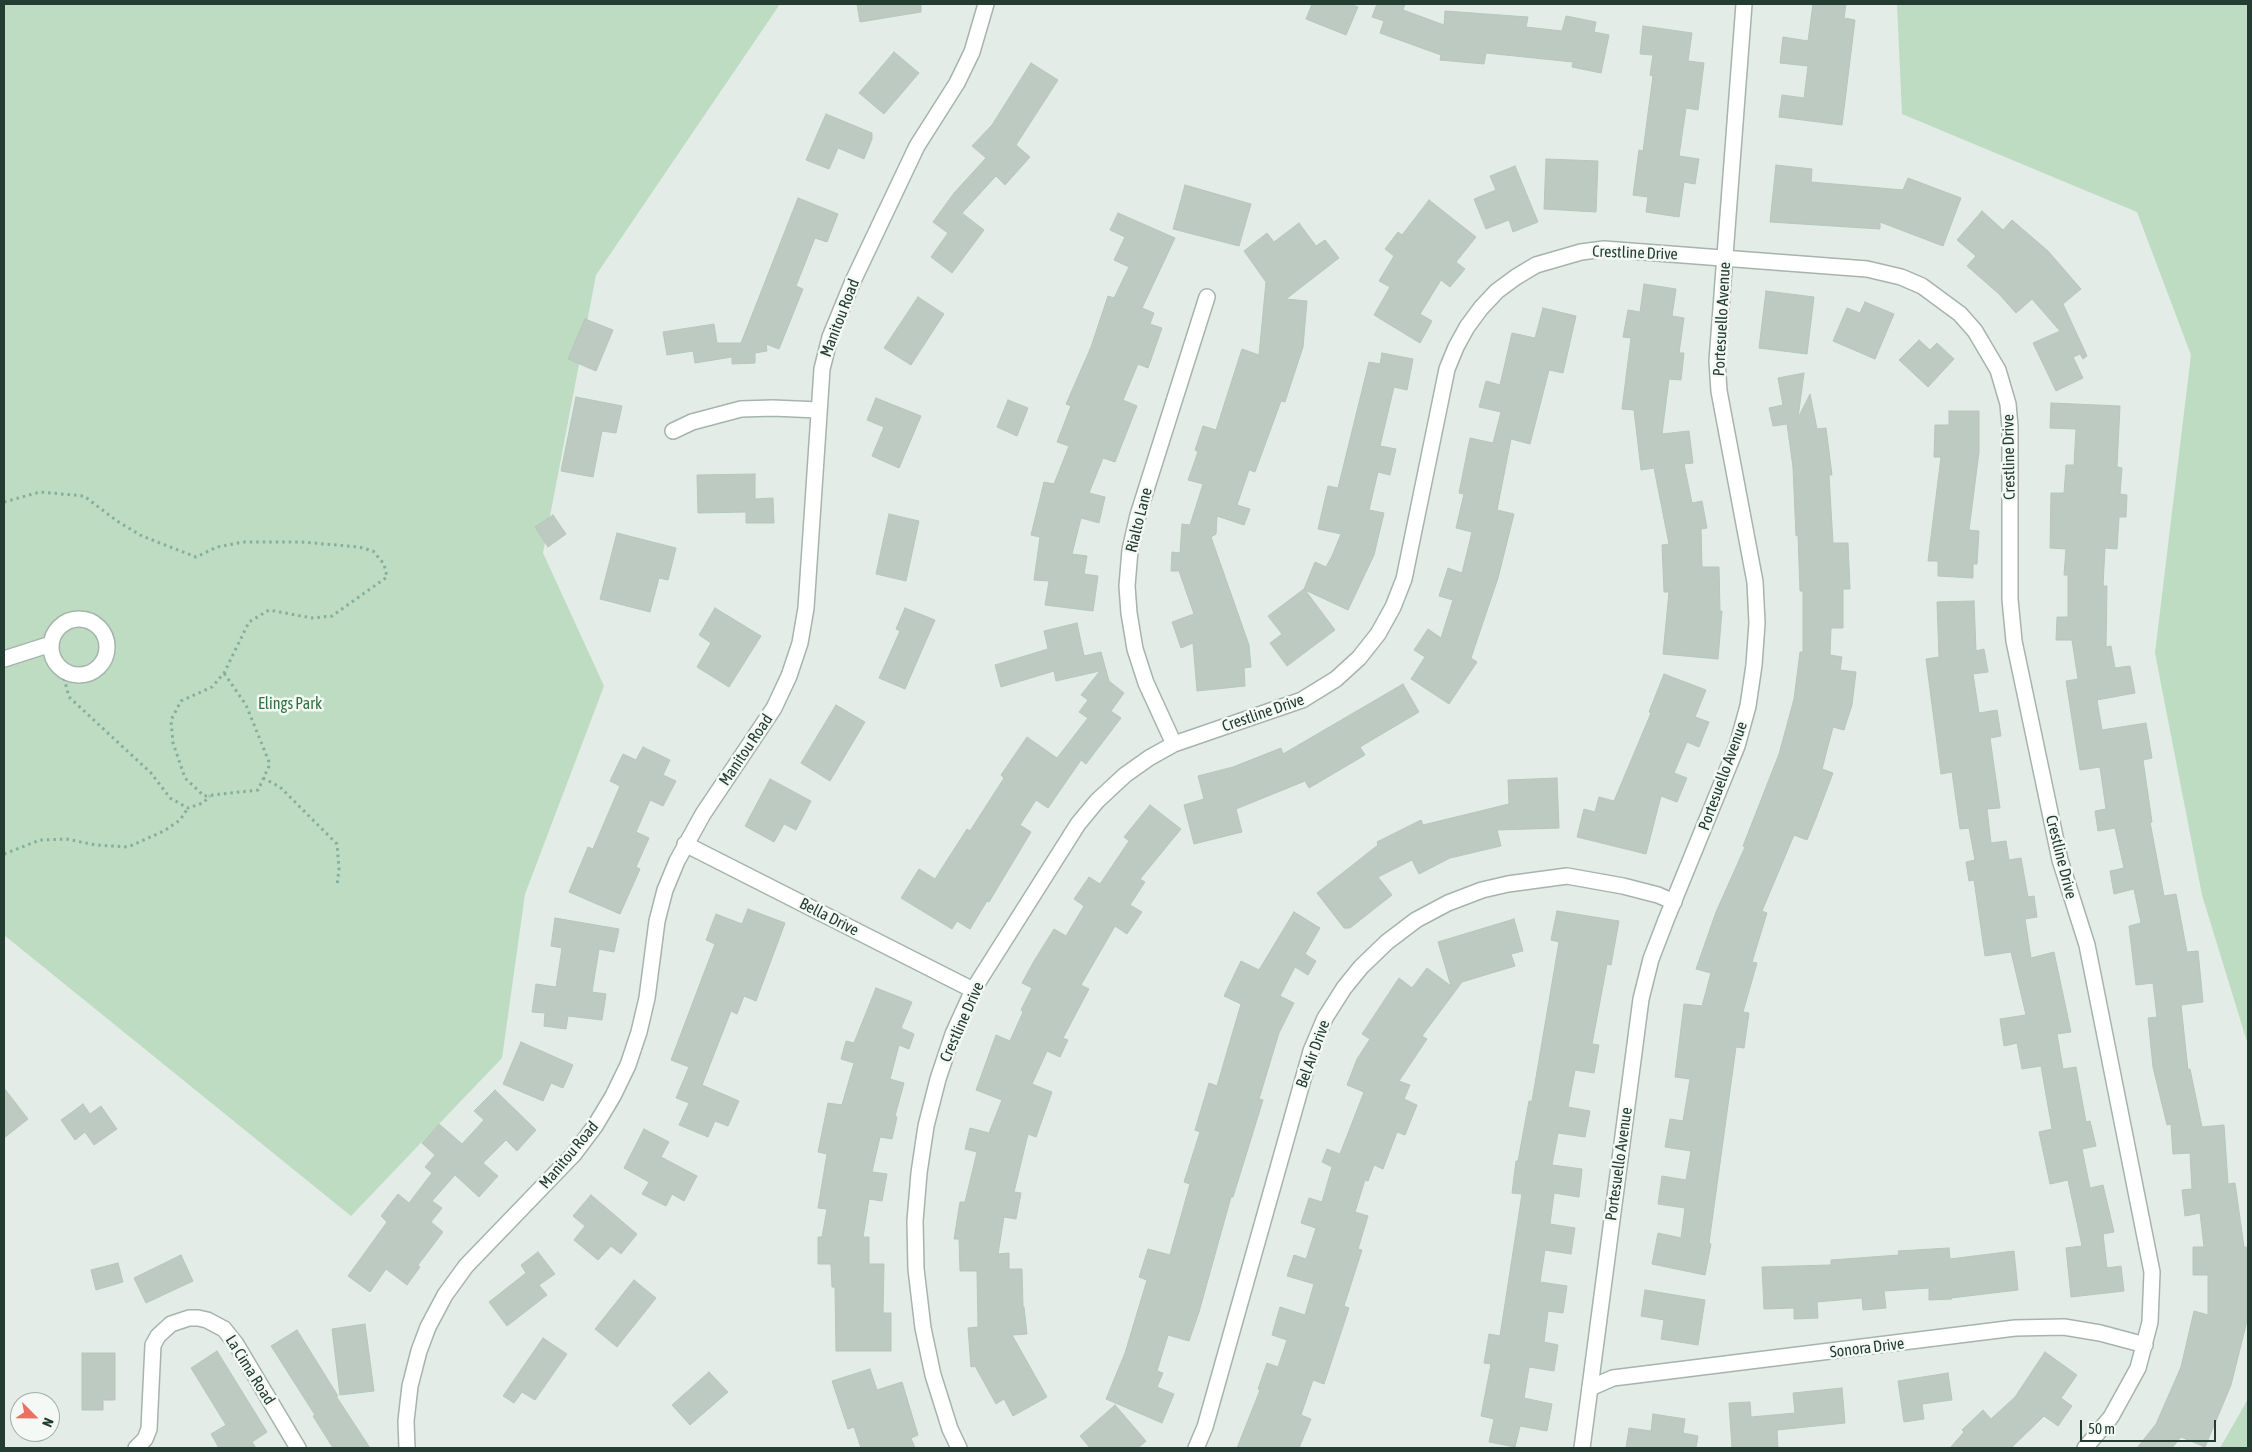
<!DOCTYPE html>
<style>
body{margin:0}
#map{position:relative;width:2252px;height:1452px;overflow:hidden;background:#e3ece7;font-family:"Asap Condensed",sans-serif}
canvas{display:block}
.frame{position:absolute;inset:0;border:5px solid #243d32;pointer-events:none}
.north{position:absolute;left:10px;top:1392px;width:50px;height:50px;box-sizing:border-box;background:#f4f9f6;border:1px solid #a1aea8;border-radius:50%;rotate:113deg;font-size:14px;font-weight:700;line-height:20px;text-align:center;color:#243d32}
.north::after{content:'';display:block;margin:auto;width:18px;height:22px;background:#eb7062;clip-path:polygon(50% 0,100% 100%,50% 72%,0 100%)}
.scale{position:absolute;left:2080px;top:1420px;width:136px;height:22px;box-sizing:border-box;border:2px solid #243d32;border-top:0;padding-left:6px;font-size:15px;line-height:18px;white-space:nowrap;color:#243d32;-webkit-text-stroke:4px #f4f9f6;paint-order:stroke}
</style>
<div id="map">
<canvas width="2252" height="1452"></canvas>
<div class="frame"></div>
<div class="north">N</div>
<div class="scale">50 m</div>
</div>
<script>
const g = document.querySelector('canvas').getContext('2d');
g.lineJoin = 'round';
function fillPath(path, color) { g.fillStyle = color; g.fill(path, 'evenodd'); }
const shape = rows => new Path2D(rows.map(r => 'M' + r).join(''));
function stroke(path, color, width, dash) { g.strokeStyle = color; g.lineWidth = width; g.lineCap = dash ? 'butt' : 'round'; g.setLineDash(dash || []); g.stroke(path); }
function drawText(font, color, halo, rows, align = 'center') {
  g.font = font + ' "Asap Condensed",sans-serif'; g.lineWidth = 5; g.setLineDash([]); g.textBaseline = 'middle'; g.strokeStyle = halo; g.fillStyle = color; for (const [text, x, y, turn = 0] of rows) {
    g.save(); g.translate(x, y); g.rotate((+turn || 0) * Math.PI / 180); g.textAlign = isNaN(turn) ? turn : align; if (halo) g.strokeText(text, 0, 0); g.fillText(text, 0, 0); g.restore();
  }
}
const green = shape([
 [4,4,780,4,596,275,543,553,604,686,525,894,502,1058,351,1216,4,935],
 [1897,4,2247,4,2248,7,2248,1045,2202,895,2155,653,2191,355,2137,212,1902,114],
 [2248,1399,2248,1448,2220,1448]
]);
const building = shape([
 [857,4,921,4,921,12,860,22,857,4],
 [1312,4,1350,4,1358,7,1346,35,1306,19,1312,4],
 [1377,4,1405,4,1403,10,1444,25,1445,11,1528,17,1526,27,1562,31,1566,16,1596,22,1594,32,1609,35,1601,73,1572,67,1573,62,1486,53,1484,64,1440,60,1441,55,1380,33,1384,21,1372,17,1377,4],
 [1813,4,1846,4,1844,18,1855,20,1842,125,1779,117,1782,95,1804,98,1808,66,1780,63,1783,37,1808,41,1813,4],
 [1643,26,1692,33,1688,61,1704,63,1698,110,1686,108,1679,156,1699,159,1695,184,1684,182,1679,217,1646,212,1648,197,1633,195,1639,150,1643,151,1653,76,1650,75,1653,55,1640,54,1643,26],
 [894,52,919,73,884,114,859,93,894,52],
 [1031,63,1058,80,1016,145,1030,157,1005,185,996,176,962,213,984,230,952,273,931,257,948,233,933,222,954,193,986,158,972,146,992,125,1031,63],
 [826,114,872,133,872,139,864,159,838,148,829,169,806,160,826,114],
 [1546,159,1598,161,1596,212,1544,209,1546,159],
 [1776,165,1812,169,1811,182,1903,190,1908,178,1961,198,1943,246,1880,222,1880,229,1770,222,1776,165],
 [1515,166,1538,222,1513,232,1509,220,1486,229,1474,199,1496,190,1490,176,1515,166],
 [1185,185,1251,204,1239,246,1173,229,1185,185],
 [798,198,838,214,827,242,815,238,796,286,803,289,779,349,766,344,767,351,755,353,755,363,732,364,732,357,695,363,693,351,667,355,663,332,714,324,717,343,741,343,798,198],
 [1429,200,1476,237,1456,262,1465,269,1450,287,1441,280,1420,314,1432,321,1420,343,1374,315,1390,287,1379,281,1394,256,1385,249,1398,232,1402,235,1429,200],
 [1982,211,2003,230,2012,220,2048,251,2081,289,2063,304,2087,356,2083,359,2080,354,2073,357,2083,378,2056,391,2033,343,2060,331,2032,299,2016,313,1999,294,1967,266,1976,256,1957,240,1982,211],
 [1118,213,1175,238,1142,308,1154,313,1150,324,1162,328,1148,368,1138,364,1123,400,1137,406,1115,462,1103,458,1089,493,1105,497,1099,523,1081,518,1072,554,1087,556,1084,574,1098,576,1093,611,1045,605,1049,581,1034,580,1040,537,1031,535,1044,482,1054,484,1069,446,1057,442,1071,406,1066,404,1091,347,1108,296,1114,298,1129,267,1114,260,1125,237,1110,230,1118,213],
 [1299,223,1316,246,1325,240,1339,258,1286,299,1307,301,1303,347,1285,402,1281,401,1255,472,1249,470,1237,505,1250,509,1244,525,1217,516,1216,534,1211,537,1249,645,1251,667,1244,668,1245,686,1197,691,1193,643,1181,648,1172,622,1194,614,1179,571,1171,571,1172,552,1180,553,1182,524,1190,525,1203,484,1188,480,1198,452,1195,450,1203,426,1216,430,1242,349,1259,355,1266,282,1244,251,1267,233,1274,242,1299,223],
 [1644,284,1676,289,1672,316,1684,318,1679,353,1684,353,1681,380,1669,379,1662,434,1689,431,1693,463,1684,464,1692,503,1702,501,1707,528,1701,529,1702,567,1719,567,1720,611,1722,611,1718,659,1663,654,1669,592,1664,592,1662,545,1669,544,1654,468,1641,470,1634,410,1622,409,1631,338,1623,337,1628,310,1640,312,1644,284],
 [1766,291,1814,297,1807,354,1759,348,1766,291],
 [918,297,944,314,911,365,884,348,918,297],
 [1865,302,1894,314,1875,359,1833,341,1847,308,1860,313,1865,302],
 [1543,308,1576,316,1563,373,1549,370,1530,444,1511,439,1497,510,1514,514,1498,578,1471,658,1477,662,1449,704,1411,679,1425,657,1414,650,1428,629,1441,638,1453,600,1439,596,1448,568,1462,573,1472,532,1456,528,1464,494,1459,493,1470,438,1493,443,1501,412,1479,407,1486,381,1500,385,1512,333,1535,338,1543,308],
 [585,319,613,330,596,371,568,359,585,319],
 [1919,340,1930,350,1937,343,1954,359,1928,387,1899,360,1919,340],
 [1382,353,1413,359,1407,390,1394,387,1380,446,1396,449,1390,475,1378,472,1369,510,1384,513,1374,555,1348,610,1305,590,1335,630,1287,666,1270,643,1282,634,1268,616,1304,589,1315,562,1326,567,1332,556,1341,534,1318,529,1328,486,1338,488,1369,362,1380,364,1382,353],
 [1804,373,1798,418,1810,394,1817,429,1826,428,1832,475,1829,475,1833,543,1848,543,1850,589,1843,589,1843,628,1831,628,1830,655,1842,657,1840,670,1856,672,1852,705,1844,730,1833,727,1822,769,1833,773,1816,818,1807,840,1794,835,1762,911,1767,913,1752,962,1757,963,1743,1012,1749,1013,1744,1048,1736,1047,1709,1243,1711,1244,1705,1275,1652,1264,1658,1233,1681,1238,1685,1208,1658,1204,1662,1176,1686,1180,1691,1151,1665,1147,1670,1119,1683,1121,1690,1079,1675,1077,1684,1004,1702,1006,1711,973,1696,969,1716,912,1745,847,1743,846,1779,754,1794,699,1800,652,1803,652,1803,591,1800,591,1798,535,1796,536,1793,467,1787,424,1773,426,1769,408,1783,405,1778,378,1804,373],
 [576,397,622,406,616,433,602,431,593,477,561,471,576,397],
 [876,398,921,416,899,468,872,456,884,427,867,420,876,398],
 [1008,400,1028,408,1017,436,997,427,1008,400],
 [2051,403,2120,406,2117,467,2122,468,2120,494,2127,495,2126,517,2119,517,2117,549,2105,548,2103,586,2107,586,2106,647,2111,646,2115,668,2130,666,2135,693,2097,700,2102,730,2146,723,2152,758,2143,760,2152,822,2150,822,2164,896,2176,894,2187,952,2198,951,2203,1002,2181,1005,2188,1070,2190,1069,2202,1127,2224,1125,2228,1184,2235,1183,2244,1247,2247,1247,2247,1321,2231,1385,2205,1447,2181,1437,2172,1448,2137,1448,2156,1424,2181,1367,2194,1311,2208,1315,2208,1275,2193,1275,2193,1247,2204,1247,2200,1213,2185,1216,2182,1190,2192,1189,2190,1153,2173,1154,2171,1124,2167,1125,2153,1067,2148,1018,2157,1017,2153,983,2136,985,2129,926,2141,923,2134,889,2114,894,2110,871,2124,868,2115,828,2098,831,2095,811,2106,809,2100,767,2080,770,2066,681,2078,679,2072,640,2056,640,2057,617,2068,617,2068,575,2064,575,2066,549,2050,548,2051,493,2064,493,2066,465,2074,465,2076,429,2050,428,2051,403],
 [1949,411,1979,411,1979,452,1969,530,1979,531,1977,564,1973,564,1973,578,1938,576,1938,561,1928,561,1941,457,1934,457,1935,425,1949,425,1949,411],
 [755,474,755,499,773,498,774,523,746,523,746,512,698,513,697,475,755,474],
 [889,514,919,521,906,581,876,574,889,514],
 [553,515,566,534,548,547,535,527,553,515],
 [617,533,676,548,668,580,659,578,650,612,600,599,617,533],
 [1974,601,1976,651,1984,649,1988,672,1973,674,1979,713,1997,710,2001,736,1990,738,2000,808,1987,809,1991,843,2006,841,2009,860,2021,858,2028,897,2034,896,2037,917,2025,919,2031,958,2054,952,2071,1032,2057,1034,2063,1069,2076,1067,2086,1122,2090,1121,2096,1146,2082,1149,2090,1188,2103,1185,2114,1232,2103,1234,2107,1268,2121,1266,2124,1291,2071,1297,2066,1248,2082,1246,2068,1180,2050,1184,2039,1132,2052,1129,2041,1066,2022,1069,2017,1043,2004,1046,2000,1019,2026,1015,2011,952,1985,956,1974,880,1969,881,1966,862,1975,860,1969,828,1960,829,1952,772,1941,774,1926,659,1939,657,1937,602,1974,601],
 [715,608,761,636,729,687,697,667,711,643,699,635,715,608],
 [905,608,935,620,905,689,879,678,900,631,896,629,905,608],
 [1077,623,1084,656,1101,652,1109,681,1124,693,1111,711,1121,718,1086,764,1081,760,1048,808,1036,800,1020,825,1031,832,989,902,987,901,970,929,957,921,952,929,901,898,919,869,935,879,967,829,970,831,1004,778,1001,775,1027,737,1057,758,1088,718,1079,712,1088,700,1081,695,1100,671,1056,681,1054,671,1001,687,995,665,1048,649,1044,631,1077,623],
 [1664,674,1706,690,1695,717,1709,722,1699,747,1687,742,1674,773,1687,778,1677,802,1661,796,1646,854,1577,837,1584,809,1595,812,1599,797,1614,801,1651,713,1649,712,1664,674],
 [1403,684,1419,712,1360,747,1365,755,1309,788,1305,781,1236,809,1242,832,1194,844,1184,805,1204,799,1198,776,1233,767,1281,748,1283,754,1403,684],
 [836,705,865,722,830,781,801,763,836,705],
 [643,747,670,760,663,775,676,781,663,806,650,800,636,832,649,838,636,867,640,869,620,914,569,892,588,847,593,849,620,786,610,781,623,754,636,760,643,747],
 [1557,778,1559,828,1497,830,1501,846,1450,858,1419,874,1412,860,1378,877,1392,895,1350,928,1344,928,1317,893,1378,845,1377,842,1421,820,1423,825,1509,804,1508,780,1557,778],
 [770,779,811,801,796,830,784,824,774,842,745,826,770,779],
 [1150,805,1181,829,1140,879,1145,882,1130,905,1142,912,1127,934,1115,926,1081,985,1089,989,1063,1038,1068,1040,1060,1057,1047,1051,1032,1084,1052,1092,1036,1137,1028,1134,1014,1192,1021,1193,1016,1219,1004,1217,998,1254,1009,1253,1009,1269,1022,1269,1023,1307,1024,1307,1027,1334,1012,1335,1047,1397,1013,1416,1004,1399,996,1404,975,1366,971,1367,968,1328,978,1327,977,1271,960,1271,959,1239,954,1239,960,1202,965,1202,977,1152,965,1149,970,1128,989,1133,1002,1100,976,1090,996,1035,1010,1041,1023,1012,1021,1010,1032,988,1022,983,1034,961,1054,929,1066,936,1084,906,1074,899,1089,877,1100,884,1129,841,1124,837,1150,805],
 [748,909,785,923,756,1001,744,996,737,1014,731,1011,702,1085,739,1101,728,1126,715,1121,708,1137,679,1125,689,1103,676,1098,689,1067,671,1060,715,944,706,940,716,914,742,924,748,909],
 [1557,911,1619,921,1611,965,1607,964,1592,1044,1599,1045,1594,1073,1575,1070,1568,1107,1590,1111,1585,1137,1558,1133,1552,1165,1582,1169,1579,1197,1554,1193,1550,1224,1575,1228,1571,1254,1545,1250,1540,1282,1567,1286,1563,1313,1548,1311,1544,1342,1558,1345,1554,1371,1529,1367,1524,1398,1552,1404,1547,1431,1520,1426,1515,1447,1489,1442,1494,1419,1481,1416,1491,1364,1484,1363,1489,1334,1500,1336,1522,1194,1512,1193,1516,1161,1518,1161,1529,1101,1532,1101,1559,942,1551,940,1557,911],
 [1294,912,1320,928,1305,954,1316,961,1308,975,1295,967,1280,996,1294,1003,1279,1033,1259,1099,1263,1100,1233,1197,1231,1197,1199,1312,1189,1341,1168,1335,1157,1371,1163,1373,1157,1387,1174,1394,1162,1423,1106,1399,1125,1353,1147,1280,1139,1277,1148,1249,1170,1255,1190,1184,1184,1182,1200,1132,1195,1130,1209,1083,1217,1086,1241,1004,1224,996,1241,961,1259,970,1294,912],
 [555,918,619,929,614,952,599,949,592,992,606,994,602,1020,568,1016,566,1029,544,1026,545,1013,532,1012,536,984,556,987,562,948,551,946,555,918],
 [1514,919,1523,951,1511,954,1515,966,1462,982,1422,1036,1427,1039,1399,1081,1410,1085,1404,1099,1417,1105,1405,1135,1397,1132,1383,1169,1374,1165,1368,1181,1365,1180,1355,1212,1368,1216,1358,1249,1362,1250,1344,1306,1349,1308,1324,1384,1313,1380,1301,1415,1311,1419,1299,1448,1237,1448,1260,1390,1258,1389,1267,1363,1278,1367,1287,1340,1272,1335,1280,1307,1305,1315,1314,1284,1287,1276,1294,1255,1306,1259,1316,1228,1301,1223,1309,1198,1322,1202,1332,1167,1322,1162,1327,1149,1340,1154,1364,1092,1347,1085,1357,1059,1370,1039,1362,1034,1399,978,1412,988,1427,968,1451,986,1438,942,1514,919],
 [876,988,912,1002,901,1028,914,1034,909,1049,899,1045,890,1079,904,1083,895,1116,897,1117,892,1139,880,1137,872,1172,887,1174,882,1201,869,1199,863,1237,869,1237,869,1264,884,1264,883,1313,891,1313,891,1351,836,1351,835,1287,832,1287,831,1264,818,1264,818,1237,822,1237,827,1209,818,1208,827,1154,818,1152,828,1103,842,1105,854,1063,841,1059,846,1041,854,1043,876,988],
 [521,1042,573,1065,563,1088,551,1083,543,1101,503,1084,521,1042],
 [4,1088,28,1119,4,1138,4,1088],
 [495,1090,536,1130,517,1151,506,1140,483,1163,498,1176,479,1197,455,1175,432,1201,442,1208,431,1222,443,1232,418,1265,420,1267,407,1285,386,1269,370,1292,348,1276,387,1222,381,1216,398,1194,409,1203,432,1173,425,1167,435,1155,422,1143,439,1124,462,1144,484,1120,474,1111,495,1090],
 [83,1104,90,1114,101,1106,117,1129,94,1145,85,1132,75,1140,61,1120,83,1104],
 [644,1129,669,1142,661,1157,697,1176,684,1201,672,1194,666,1206,642,1194,649,1182,624,1168,644,1129],
 [591,1195,637,1234,621,1254,611,1246,598,1260,574,1240,585,1226,573,1216,591,1195],
 [1949,1248,1950,1259,2014,1251,2018,1290,1951,1298,1952,1299,1929,1300,1929,1288,1884,1291,1886,1308,1863,1310,1862,1298,1817,1302,1818,1318,1794,1319,1794,1308,1764,1309,1762,1267,1831,1265,1831,1260,1899,1255,1898,1251,1949,1248],
 [538,1252,555,1274,539,1285,547,1295,507,1326,489,1302,526,1273,521,1265,538,1252],
 [181,1255,193,1281,146,1303,134,1278,181,1255],
 [118,1263,123,1282,96,1290,91,1270,118,1263],
 [634,1280,656,1298,617,1347,595,1329,634,1280],
 [1645,1290,1705,1300,1698,1345,1661,1339,1664,1320,1641,1316,1645,1290],
 [365,1324,374,1391,340,1395,332,1329,365,1324],
 [297,1330,338,1396,336,1396,370,1448,333,1448,313,1416,315,1415,271,1346,297,1330],
 [543,1338,567,1354,535,1400,522,1392,514,1403,503,1396,543,1338],
 [217,1351,267,1432,252,1442,256,1448,219,1448,211,1434,226,1425,191,1368,217,1351],
 [2045,1352,2077,1375,2061,1398,2072,1406,2058,1426,2044,1416,2011,1448,1950,1448,1964,1432,1962,1430,1983,1410,1991,1419,2015,1397,2045,1352],
 [82,1353,115,1353,115,1400,103,1400,103,1410,82,1410,82,1353],
 [870,1369,877,1390,902,1382,918,1435,911,1438,915,1448,861,1448,854,1427,848,1429,832,1381,870,1369],
 [709,1372,728,1392,690,1425,672,1405,709,1372],
 [1948,1373,1952,1400,1922,1404,1924,1419,1904,1422,1898,1381,1948,1373],
 [1842,1388,1845,1423,1777,1430,1778,1448,1732,1448,1729,1403,1750,1402,1751,1417,1795,1413,1793,1393,1842,1388],
 [1115,1405,1146,1441,1138,1448,1090,1448,1080,1436,1115,1405],
 [1653,1414,1685,1419,1683,1433,1698,1436,1696,1448,1626,1448,1629,1428,1651,1431,1653,1414]
]);
const path = shape([
 [4,502,40,492,84,496,117,521,142,536,196,557,217,547,243,542,302,542,359,547,373,551,384,564,387,577,332,616,312,618,269,610,249,622,224,673,212,687,181,701,171,720,173,743,185,778,204,796,258,790,270,764,246,705,224,673],
 [66,672,64,678,69,697,151,773,170,798,188,808,203,803,210,796],
 [263,778,280,787,337,844,339,869,337,886],
 [4,854,40,840,66,839,96,845,128,847,164,831,180,820,188,808]
]);
const minor = shape([
 [673,431,692,422,741,409,773,408,818,410],
 '51 647a28 28 0 1 1 56 0a28 28 0 1 1-56 0Z',
 [4,659,51,644],
 [1174,744,1146,683,1135,649,1129,613,1127,586,1130,550,1138,515,1207,297],
 [685,844,973,990],
 [1590,1388,1613,1378,2015,1328,2064,1327,2100,1333,2145,1345],
 [136,1448,145,1439,149,1429,153,1345,158,1336,171,1324,189,1318,198,1318,207,1320,224,1329,236,1344,298,1448],
 [407,1448,406,1421,410,1386,419,1351,428,1327,445,1295,466,1266,574,1154,595,1126,613,1096,628,1065,639,1032,647,998,657,921,665,890,677,861,703,814,774,708,789,676,800,643,806,608,822,369,830,337,853,281,917,146,957,83,972,52,986,4],
 [959,1448,950,1429,933,1375,923,1328,916,1269,915,1221,919,1173,926,1126,938,1079,953,1034,973,990,1078,824,1097,801,1125,775,1149,758,1174,744,1302,700,1336,679,1359,658,1378,634,1393,607,1404,579,1447,369,1456,347,1467,327,1481,308,1497,291,1516,277,1536,265,1581,252,1604,249,1867,269,1901,277,1922,286,1960,314,1975,331,1998,370,2008,404,2010,427,2010,599,2014,641,2060,860,2087,945,2152,1272,2150,1322,2138,1368,2111,1417,2085,1448],
 [1196,1448,1205,1427,1311,1051,1325,1018,1344,988,1361,967,1387,942,1416,920,1448,903,1482,890,1508,884,1567,876,1623,886,1658,895,1674,902]
]);
const tertiary = shape([
 [1582,1448,1641,999,1651,959,1666,920,1737,746,1748,706,1754,665,1757,623,1755,582,1719,391,1717,361,1744,4]
]);
const streetNames = [
 ["Crestline Drive",1635,253,2],
 ["Manitou Road",840,318,-69],
 ["Portesuello Avenue",1722,319,-87],
 ["Crestline Drive",2009,457,-91],
 ["Rialto Lane",1139,520,-76],
 ["Crestline Drive",1263,713,-19],
 ["Manitou Road",746,750,-56],
 ["Portesuello Avenue",1723,776,-70],
 ["Crestline Drive",2061,857,76],
 ["Bella Drive",829,917,27],
 ["Crestline Drive",962,1022,-66],
 ["Bel Air Drive",1313,1054,-70],
 ["Manitou Road",569,1155,-50],
 ["Portesuello Avenue",1619,1164,-82],
 ["Sonora Drive",1867,1348,-7],
 ["La Cima Road",250,1370,58]
];
const parkNames = [
 ["Elings Park",290,704]
];
fillPath(green, '#bddcc1');
fillPath(building, '#bccac2');
stroke(building, '#b6c6bd', 1);
stroke(minor, '#a6b4ad', 18);
stroke(tertiary, '#a6b4ad', 18);
stroke(path, '#85ae9b', 3, [2.5, 4]);
stroke(minor, '#fff', 15);
stroke(tertiary, '#fff', 15);
drawText('16px', '#243d32', '#f4f9f6', streetNames);
drawText('16px', '#30723f', '#f4f9f6', parkNames);
</script>
